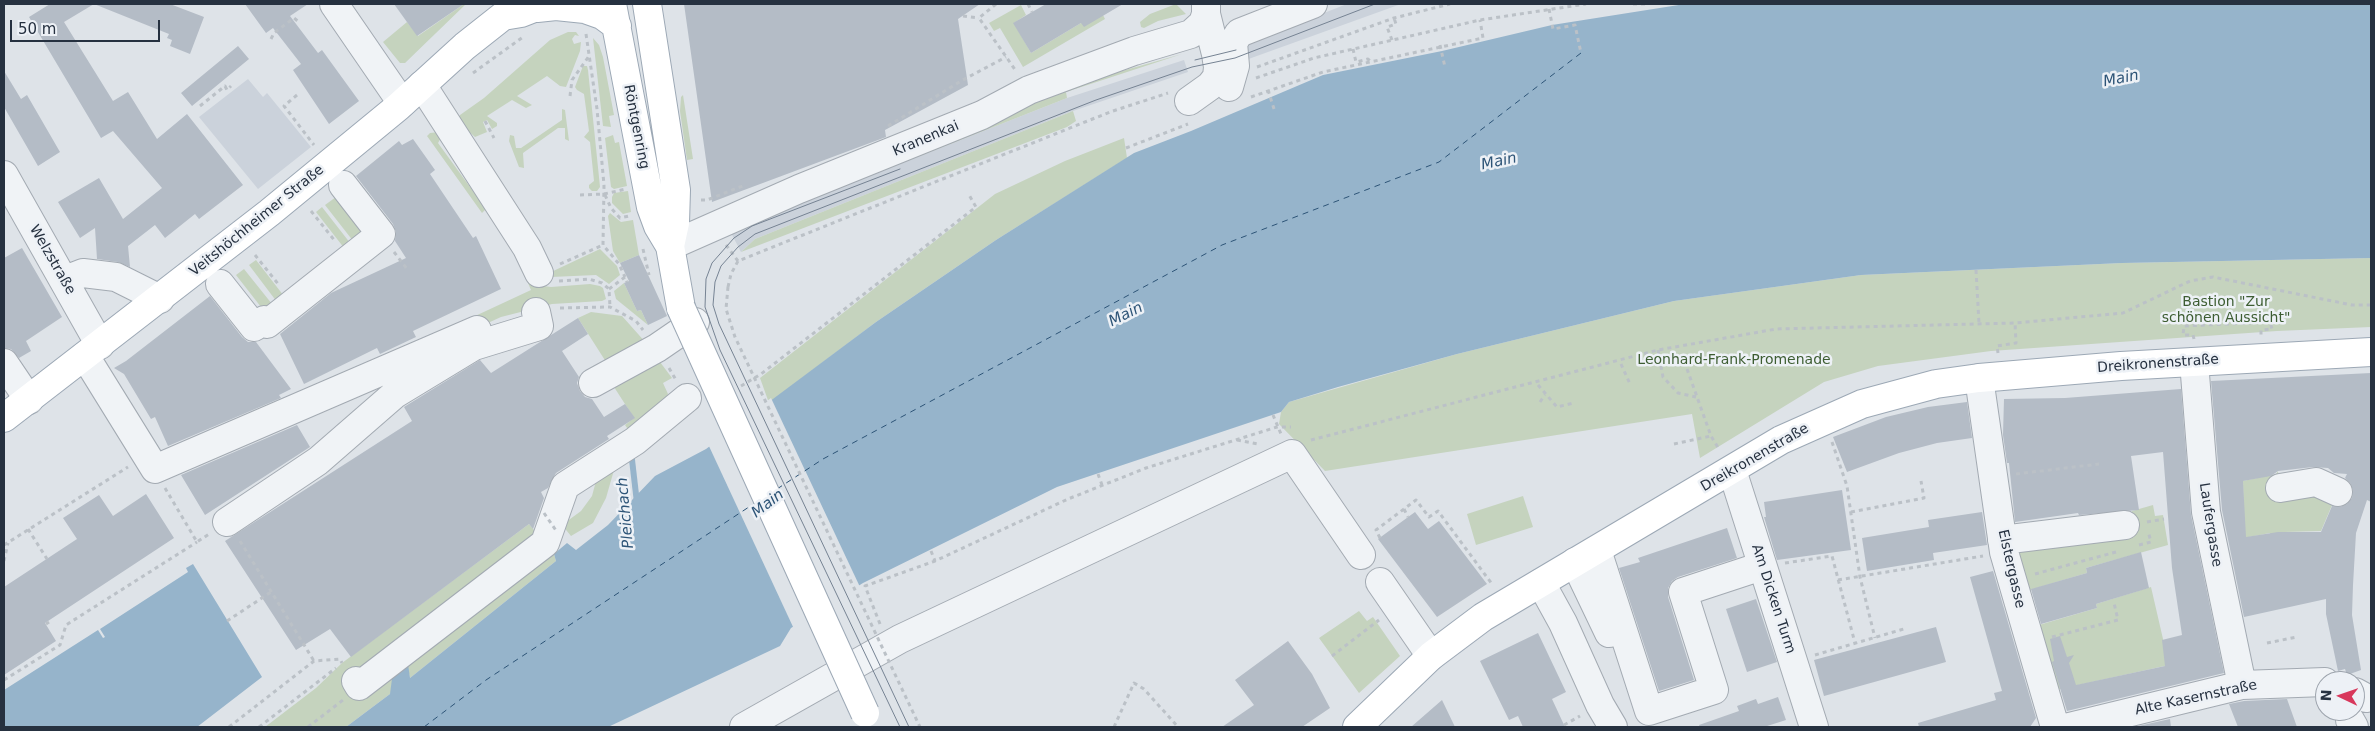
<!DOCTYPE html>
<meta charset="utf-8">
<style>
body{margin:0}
#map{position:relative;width:2375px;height:731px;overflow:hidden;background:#dee3e8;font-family:"DejaVu Sans",sans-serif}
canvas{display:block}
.frame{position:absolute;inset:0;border:5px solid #263140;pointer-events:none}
.north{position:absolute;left:2315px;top:671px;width:50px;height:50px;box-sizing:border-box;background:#edf1f6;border:1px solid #9da4ad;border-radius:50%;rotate:273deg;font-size:14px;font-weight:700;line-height:20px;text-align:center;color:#263140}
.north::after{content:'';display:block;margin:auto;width:18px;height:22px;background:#d8385c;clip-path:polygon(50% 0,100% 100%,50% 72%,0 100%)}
.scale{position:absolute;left:10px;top:20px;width:150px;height:22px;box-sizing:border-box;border:2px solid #263140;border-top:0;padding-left:6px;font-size:15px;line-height:18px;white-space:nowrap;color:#263140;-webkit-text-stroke:4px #edf1f6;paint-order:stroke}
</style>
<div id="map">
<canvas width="2375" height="731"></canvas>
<div class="frame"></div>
<div class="north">N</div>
<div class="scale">50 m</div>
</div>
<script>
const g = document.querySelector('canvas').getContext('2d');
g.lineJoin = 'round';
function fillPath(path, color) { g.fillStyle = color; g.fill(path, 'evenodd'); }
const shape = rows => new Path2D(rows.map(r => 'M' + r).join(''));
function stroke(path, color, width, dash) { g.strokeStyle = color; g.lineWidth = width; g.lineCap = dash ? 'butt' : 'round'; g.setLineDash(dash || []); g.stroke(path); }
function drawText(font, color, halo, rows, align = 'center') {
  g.font = font + ' "DejaVu Sans",sans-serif'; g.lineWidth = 5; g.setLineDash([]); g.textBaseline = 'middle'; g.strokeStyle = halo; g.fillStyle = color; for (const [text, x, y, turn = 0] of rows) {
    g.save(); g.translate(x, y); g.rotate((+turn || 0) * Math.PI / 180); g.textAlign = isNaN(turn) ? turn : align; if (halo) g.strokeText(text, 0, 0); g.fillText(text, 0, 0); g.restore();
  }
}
const built = shape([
 [1347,4,1401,4,1243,61,1245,46,1260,38],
 [1184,60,1188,72,1073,111,755,239,741,252,730,231,1067,98],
 [248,79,263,97,267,93,311,147,258,189,199,117]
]);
const green = shape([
 [464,4,466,4,405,63,400,63,383,42,407,22,418,36],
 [1176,4,1186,14,1158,21,1144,28,1141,27,1140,22,1150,14],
 [1021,5,1026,15,1014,23,1031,53,1081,23,1103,15,1105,19,1023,67,1000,28,994,31,989,23],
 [568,32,576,32,579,36,575,35,572,39,574,44,581,42,580,51,566,87,560,86,547,76,517,96,532,105,526,108,512,100,487,116,497,123,497,126,492,129,487,120,483,122,487,132,475,137,466,129,458,118,460,115,484,98,550,40],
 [593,38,599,45,603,57,614,115,609,116,611,127,603,126],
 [1182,54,1066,92,1067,98,730,231,1037,95],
 [583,66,587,66,588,70,600,187,597,191,592,191,589,188,589,185,594,181,590,142,584,137,589,131,584,94,577,90,575,87],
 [683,95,693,159,687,160,680,111,681,97],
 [562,109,565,110,569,141,565,139,565,128,558,128,523,153,524,168,519,167,509,141,510,135,514,136,516,148,521,148,562,120],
 [1073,111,1076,121,1067,127,741,252,755,239],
 [439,132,442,136,438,143,486,209,482,213,427,136,430,133],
 [613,135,615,143,619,142,627,186,614,189,611,187,605,138],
 [1124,138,1127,158,996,240,876,322,769,403,760,378,995,194,1065,161],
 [628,191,631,212,623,214,612,203,612,197,614,193],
 [336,197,368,238,357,246,325,205],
 [322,207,354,248,348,253,316,212],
 [610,213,621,222,633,220,639,255,620,263,613,251,608,216],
 [600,249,617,266,620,275,609,284,596,275,551,277,549,273],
 [2371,258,2371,327,2277,331,1991,351,1878,366,1824,382,1700,458,1692,414,1325,471,1279,424,1281,412,1289,402,1457,354,1674,301,1861,275,2122,263],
 [256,260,287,300,280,306,249,265],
 [244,269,276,309,268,316,236,275],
 [534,280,544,286,551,287,590,284,600,286,603,288,606,299,602,301,552,304,501,317,479,327,473,317,531,290,528,283],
 [624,283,637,311,641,310,648,325,616,299,614,291],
 [591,312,622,316,647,344,608,365,578,318],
 [657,358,672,378,663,383,668,394,664,403,634,438,625,425,634,418,614,387],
 [618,456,606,498,593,523,571,536,562,525,581,511,592,496,596,481],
 [2278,471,2280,495,2317,489,2335,498,2321,531,2284,532,2270,536,2270,533,2244,538,2243,481,2276,474],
 [1523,496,1533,527,1476,545,1467,514],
 [2153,505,2155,516,2163,515,2168,545,2086,568,2087,573,2016,594,2012,551,2125,525,2132,511],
 [529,524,554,554,556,561,410,678,407,664,390,694,346,727,265,727,316,688,342,663],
 [2151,587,2169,665,2060,689,2045,694,2039,625,2097,608,2096,604],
 [1359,611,1367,621,1373,617,1400,656,1359,693,1319,638]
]);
const water = shape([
 [1685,4,2371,4,2371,258,2122,263,1861,275,1674,301,1457,354,1338,387,1289,402,1281,412,1057,487,863,583,791,628,780,646,608,727,346,727,390,694,393,671,408,664,410,678,556,561,554,554,567,543,576,550,608,525,655,476,706,449,876,322,996,240,1134,153,1191,131,1323,75,1442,51,1552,25],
 [193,564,262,677,197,727,4,727,4,690,98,630,103,638,105,637,100,629,188,572,186,568]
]);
const pier = shape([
 [771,398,860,587,794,629,708,444]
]);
const stream = shape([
 [631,451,637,503]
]);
const ferry = shape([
 [777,489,823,459,1222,245,1439,162,1581,53],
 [424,727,486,680,755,503]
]);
const building = shape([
 [50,4,170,4,204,17,190,54,170,46,172,40,167,38,169,34,94,4,64,22,113,101,128,92,157,139,187,114,243,185,199,219,195,214,165,238,155,225,128,246,130,267,118,262,97,259,95,228,80,238,58,202,99,178,123,219,162,188,113,131,101,138,29,17],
 [245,4,308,4,290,16,318,53,322,50,359,101,329,124,293,70,301,64,273,28,266,33],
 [394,4,464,4,417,36],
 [684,4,980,4,958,19,968,85,885,130,886,137,712,202],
 [1046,4,1123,4,1084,27,1081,23,1031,53,1013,23],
 [238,46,249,59,192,106,181,93],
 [4,71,21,99,27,95,60,152,38,166,4,107],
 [413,139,435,170,430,174,473,238,476,236,501,289,413,331,416,337,380,354,377,348,304,384,280,334,331,293,406,258,395,241,396,232,393,224,356,176,399,141,402,145],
 [22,248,62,317,26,341,31,351,19,358,11,349,4,348,4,258],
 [639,255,667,316,648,325,641,310,637,311,624,283,629,281,620,263],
 [210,296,242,337,248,342,256,342,291,389,279,395,281,398,168,446,155,417,151,419,124,374,114,368,126,361],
 [578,318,588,334,562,351,579,377,577,383,580,391,585,397,592,399,604,417,625,404,635,418,607,436,609,439,556,473,548,488,541,492,544,498,533,529,529,524,351,657,330,629,296,650,225,541,412,421,404,407,480,360,491,373],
 [2371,373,2371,502,2367,500,2356,533,2353,585,2352,615,2361,670,2347,675,2345,669,2338,671,2326,614,2326,599,2244,617,2222,510,2211,381],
 [2313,467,2328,468,2334,473,2347,474,2345,478,2350,483,2353,490,2352,498,2347,504,2340,507,2332,506,2321,532,2278,532,2246,537,2243,481,2271,476,2278,471],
 [2181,389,2191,515,2224,673,2067,711,2052,662,2054,661,2050,639,2060,636,2067,657,2074,655,2069,663,2076,685,2165,666,2162,640,2182,635,2172,568,2163,452,2131,456,2139,510,2079,515,2078,513,2015,522,2009,463,2007,463,2003,435,2004,399,2065,398],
 [1967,402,1972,438,1937,443,1899,453,1847,472,1833,437,1886,417,1928,407],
 [297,425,310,447,205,515,181,475],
 [1842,490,1851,550,1777,560,1764,517,1766,517,1764,502],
 [146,494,174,538,45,623,56,641,4,675,4,587,77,539,63,518,99,495,113,516],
 [1415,512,1428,529,1439,521,1487,584,1437,617,1378,539],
 [1982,512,1987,545,1933,553,1934,560,1867,571,1862,538,1929,527,1928,520],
 [1727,528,1737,558,1678,577,1672,581,1668,588,1668,597,1694,680,1659,691,1619,568,1640,562,1638,558],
 [2141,552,2149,588,2096,604,2097,608,2041,624,2031,589,2087,573,2086,568],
 [1993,571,2036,718,2030,727,1919,727,1918,723,1996,700,1994,693,2002,691,1970,577],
 [1756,599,1777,662,1747,672,1726,609],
 [1936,627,1946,662,1824,696,1814,660],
 [1538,633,1566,692,1552,699,1565,727,1523,727,1518,716,1509,720,1480,661],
 [1288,641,1312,674,1330,708,1302,727,1222,727,1254,705,1235,680],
 [1778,697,1786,720,1764,727,1700,727,1699,725,1739,711,1737,706,1756,699,1758,704],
 [2287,699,2297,727,2238,727,2229,704,2244,701],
 [1442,700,1455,727,1411,727],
 [2170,719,2171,727,2134,727]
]);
const path = shape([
 [996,4,979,18,1016,71],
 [1028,4,1032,12],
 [1633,4,1647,4],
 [1549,9,1553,29,1575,25,1581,53],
 [963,16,979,18],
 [586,34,597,109,604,185,603,245,619,264,625,277],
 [271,39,274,33,294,18,300,23],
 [1392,40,1387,27,1396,24,1394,18],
 [1440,45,1445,67],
 [1353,49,1356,62,1368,59,1370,61],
 [1257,67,1394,18,1450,4],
 [473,73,523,37],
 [1256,78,1314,58,1480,20,1586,4],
 [1268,90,1275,112],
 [297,95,284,106,314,145],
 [570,96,572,80,589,56],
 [1251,97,1323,72,1483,38,1480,20],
 [200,106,225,86,227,90,231,86],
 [485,121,494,138],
 [888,126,961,81,1006,57],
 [1126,148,1188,124],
 [580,195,604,194,626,189],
 [605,195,611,208,620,218,629,216],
 [701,200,707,200,745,185],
 [311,211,335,241],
 [726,245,738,261],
 [643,249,649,275],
 [394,252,407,269],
 [255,255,279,285],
 [560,264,603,245],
 [1976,270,1979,323],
 [559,281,589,279,602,283,609,289,610,307],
 [728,287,731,274,738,261,1110,112,1168,93],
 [609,289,625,277,627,282],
 [560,308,610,307,636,321,643,330],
 [2194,339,2193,335,2183,335,2184,326,2270,322,2272,329,2261,330,2261,337],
 [1658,350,1663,377,1678,393,1696,397],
 [1998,353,1997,346,2016,343,2015,323],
 [1621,364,1630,384],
 [669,368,676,380],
 [1687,369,1711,436,1719,449],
 [1538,385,1557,407,1574,403],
 [741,386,761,374,976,207,968,193],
 [1540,402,1545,395],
 [1273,415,1281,434],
 [1237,440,1258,444],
 [1311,440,1658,350,1776,329,2015,323,2123,313,2190,281,2213,277,2352,305,2371,305],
 [1832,442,1847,486,1860,577,1875,638],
 [1674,444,1711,436],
 [1098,474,1102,485],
 [2016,474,2099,464],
 [165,488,197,542,209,534],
 [1404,509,1408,517],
 [1851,512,1924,498,1921,481],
 [2147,522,2164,519],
 [28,529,47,559],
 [1380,538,1376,530,1416,500,1429,517,1438,511,1492,584],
 [240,541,314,661],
 [4,545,128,467],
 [2139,545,2151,542,2148,531],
 [931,551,935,561],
 [4,561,8,543],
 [1785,563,1832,556,1855,643],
 [2035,574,2116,552],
 [1838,580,1983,556],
 [227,621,271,592],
 [46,624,49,622],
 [880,624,865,586,935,561,1068,499,1146,468,1277,427,1291,427],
 [2052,637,2118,620,2114,603],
 [2267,643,2297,637],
 [1815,655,1907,628],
 [1332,656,1379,620],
 [4,680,60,645,66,625,197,542],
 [1564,725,1580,716],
 [229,727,314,661,340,659,342,663],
 [259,727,336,668],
 [308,727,343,700],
 [1114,727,1134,683,1144,689,1178,727]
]);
const minor = shape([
 [334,4,402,103],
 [422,85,527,248,539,273],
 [1229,87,1235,66,1233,43,1239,33,1313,4],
 [1189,101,1210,86,1217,77,1218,67,1216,54,1206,14],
 [4,175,100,345],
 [670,246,799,189,982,115,1029,90,1134,51,1191,34,1203,23,1206,14,1206,4],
 [65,280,83,273,116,277,160,299],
 [220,284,254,327,264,320,267,324,381,234,343,185],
 [85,356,155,469,477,330],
 [2194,362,2206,512,2242,685],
 [4,363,29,400],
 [1979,378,2004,552,2055,727],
 [593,383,657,348,695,322],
 [1732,470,1814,727],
 [2280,488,2316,482,2338,492],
 [227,522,318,461,395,394,474,346,539,326,536,312],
 [2002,540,2125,525],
 [1597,550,1649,711,1714,690,1683,592,1762,566],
 [1575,562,1609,633],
 [1380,582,1431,656],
 [1541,583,1563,623,1600,705,1613,727],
 [356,681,359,686,545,543,565,486,635,441,687,398],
 [2355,692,2366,698],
 [2350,720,2354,727],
 [744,727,900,639,1292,454,1361,555],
 [2069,727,2242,685,2325,682]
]);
const major = shape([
 [612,4,651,207,658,226,670,246,681,308],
 [647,4,676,190,675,223,670,246],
 [537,8,556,6,585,9,602,15,617,26],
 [4,418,269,213,398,107,465,46,503,16,521,13,544,4],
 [1357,727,1431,656,1483,617,1781,440,1862,404,1936,384,1979,378,2121,366,2371,352]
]);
const tram = shape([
 [1195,60,1236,50],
 [900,169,752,226,734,238,712,263,706,279,705,307,720,350,900,727],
 [909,727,719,324,713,305,715,282,721,266,738,247,755,234,1096,100,1192,67,1235,58,1375,4]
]);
const pathBridge = shape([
 [728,287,726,309,735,337,920,727],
 [544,513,557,532]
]);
const majorBridge = shape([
 [681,308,865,713]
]);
const streetNames = [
 ["Röntgenring",636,127,79],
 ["Kranenkai",926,139,-23],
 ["Veitshöchheimer Straße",257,221,-39],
 ["Welzstraße",52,260,60],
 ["Dreikronenstraße",2158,364,-4],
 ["Dreikronenstraße",1755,458,-30],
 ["Laufergasse",2210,525,81],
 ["Elstergasse",2011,569,77],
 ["Am Dicken Turm",1773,599,72],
 ["Alte Kasernstraße",2196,698,-12]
];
const parkNames = [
 ["Bastion \"Zur",2226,302],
 ["schönen Aussicht\"",2226,318],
 ["Leonhard-Frank-Promenade",1734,360]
];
const waterNames = [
 ["Main",2121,79,-11],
 ["Main",1499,162,-12],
 ["Main",1126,315,-27],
 ["Main",768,504,-37],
 ["Pleichach",626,513,-95]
];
fillPath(built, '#cbd2db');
fillPath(green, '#c5d3be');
fillPath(water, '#96b4cb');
fillPath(pier, '#dee3e8');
stroke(stream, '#96b4cb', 6);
stroke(ferry, '#2d5477', 1, [6, 5]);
fillPath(building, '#b4bcc6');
stroke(minor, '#a3aab2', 30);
stroke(major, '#9ca8b5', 30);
stroke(path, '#bbc1c7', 3, [4, 4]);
stroke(minor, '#f0f3f6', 28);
stroke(major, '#fff', 28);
stroke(tram, '#768393', 1);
stroke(majorBridge, '#9ca8b5', 30, []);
stroke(pathBridge, '#bbc1c7', 3, [4, 4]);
stroke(majorBridge, '#fff', 28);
drawText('14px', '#263140', '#edf1f6', streetNames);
drawText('14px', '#3d5d32', '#edf1f6', parkNames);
drawText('italic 15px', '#2d5477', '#edf1f6', waterNames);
</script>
